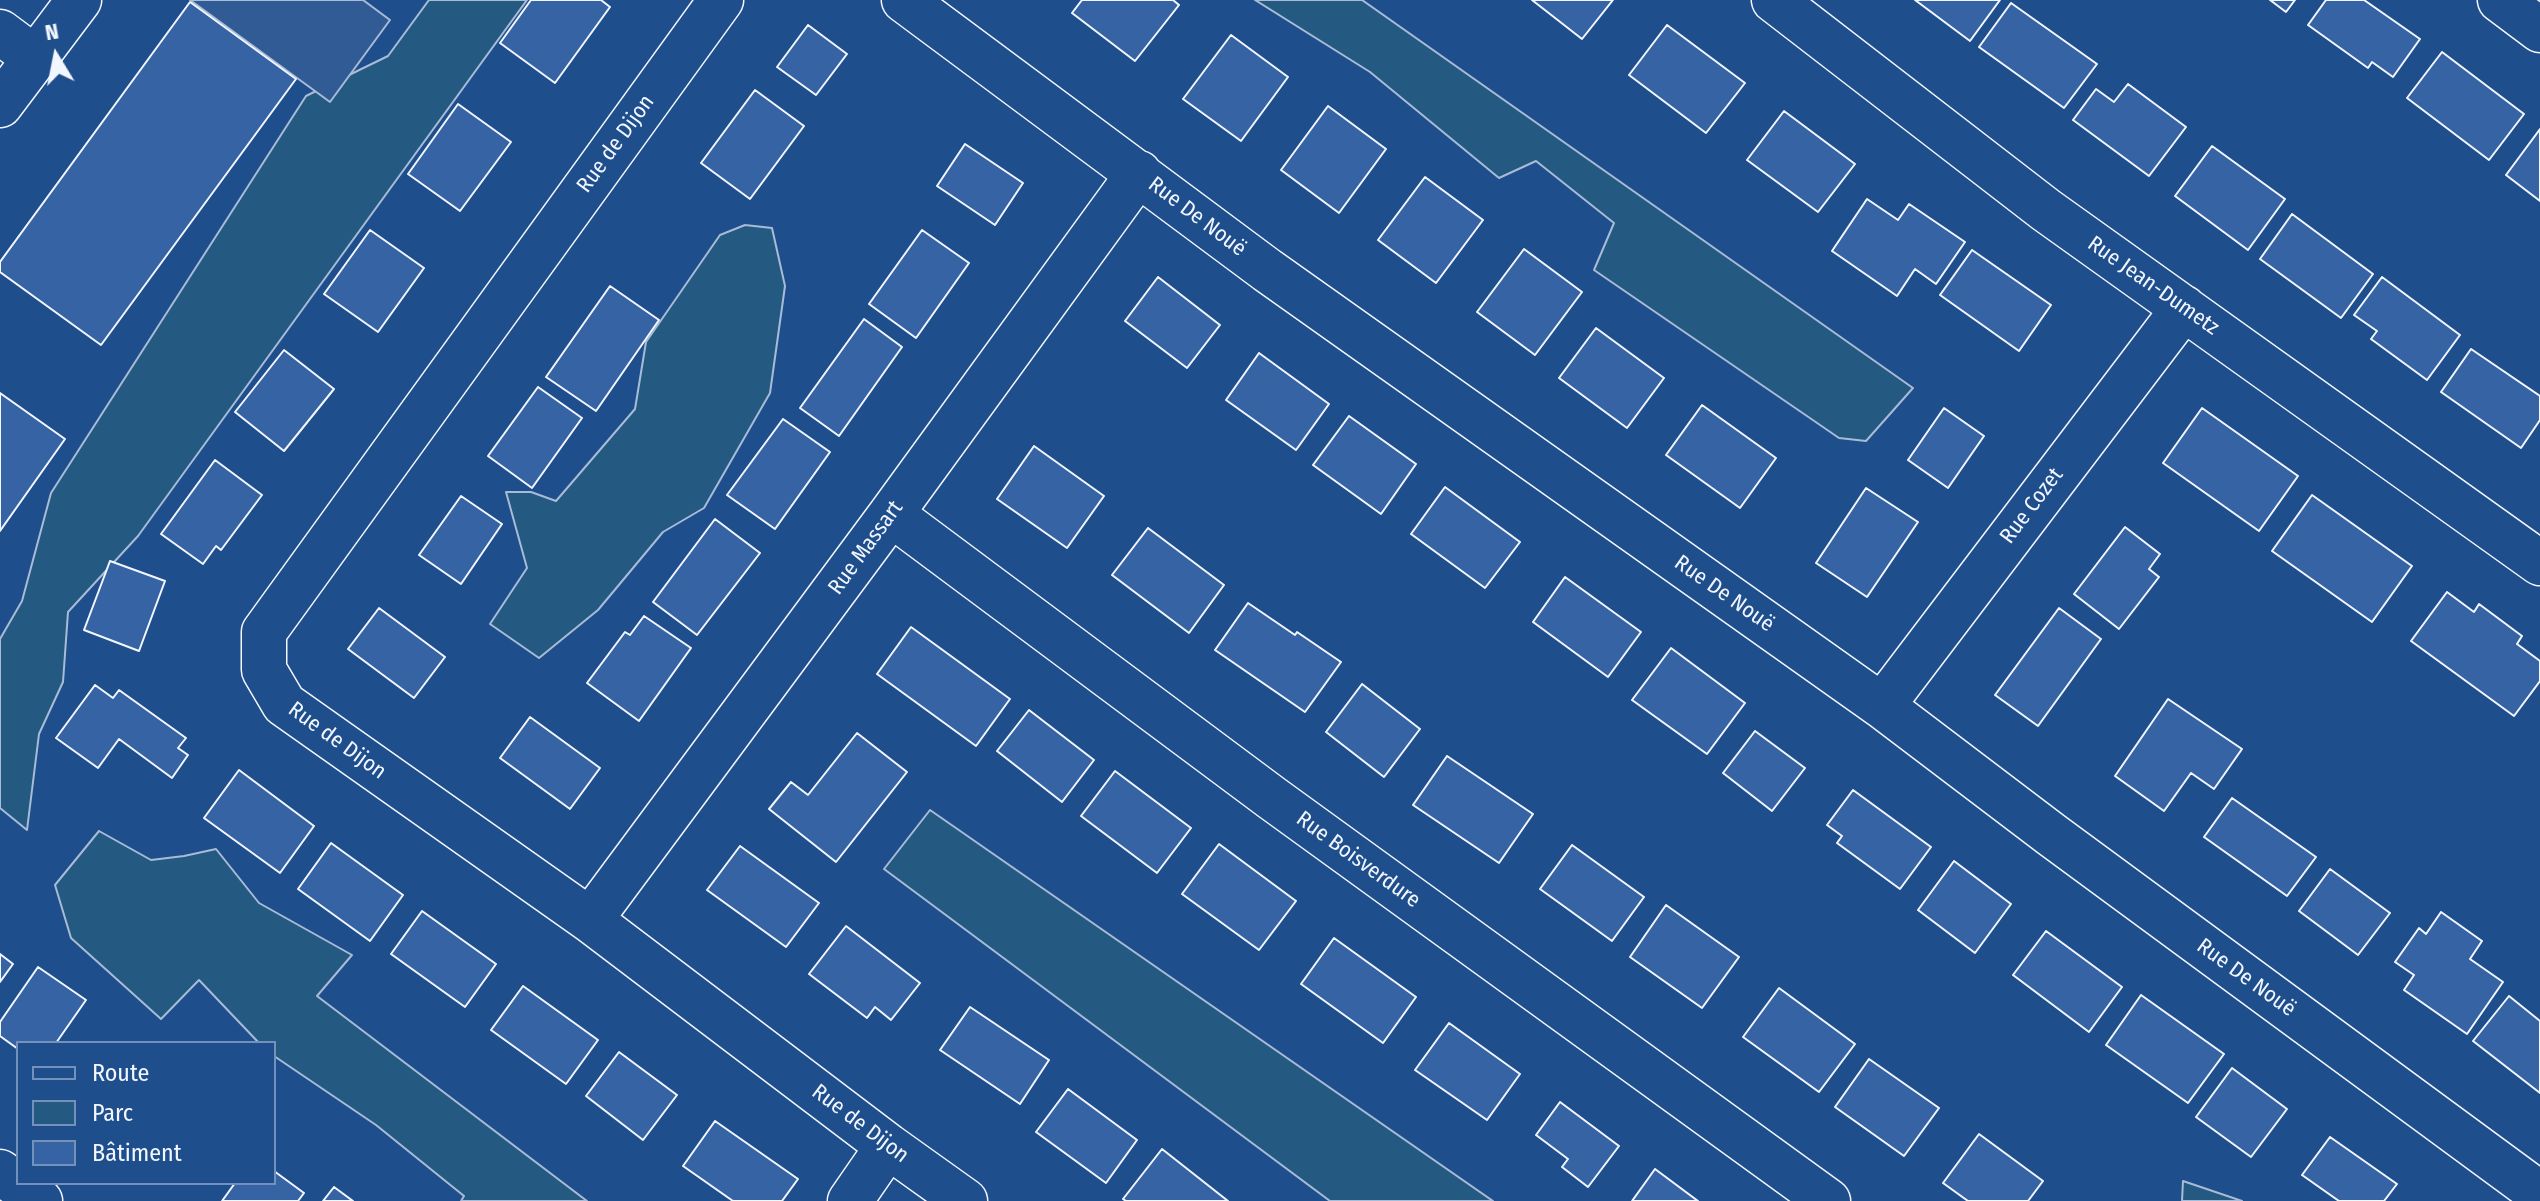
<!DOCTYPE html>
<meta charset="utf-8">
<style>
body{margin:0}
#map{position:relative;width:2540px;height:1201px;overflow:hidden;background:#1f4e8c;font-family:"Fira Sans Condensed",sans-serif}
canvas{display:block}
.legend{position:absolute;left:16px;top:1041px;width:260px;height:144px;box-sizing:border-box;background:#1f4e8c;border:2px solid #7391ba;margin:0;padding:10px 14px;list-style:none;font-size:24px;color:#f2f6ff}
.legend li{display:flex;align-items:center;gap:16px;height:40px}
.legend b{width:40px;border:2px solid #7391ba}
.north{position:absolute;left:16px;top:16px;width:80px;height:80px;-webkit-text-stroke:6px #1f4e8c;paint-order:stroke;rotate:350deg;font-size:22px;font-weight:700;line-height:32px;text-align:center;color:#f2f6ff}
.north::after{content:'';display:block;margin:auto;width:28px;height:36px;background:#f2f6ff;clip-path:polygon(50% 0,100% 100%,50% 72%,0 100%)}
</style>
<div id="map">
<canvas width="2540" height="1201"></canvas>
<ul class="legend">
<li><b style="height:10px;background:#1f4e8c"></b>Route</li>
<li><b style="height:22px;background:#245a82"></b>Parc</li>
<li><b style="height:22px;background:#3563a3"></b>Bâtiment</li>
</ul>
<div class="north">N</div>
</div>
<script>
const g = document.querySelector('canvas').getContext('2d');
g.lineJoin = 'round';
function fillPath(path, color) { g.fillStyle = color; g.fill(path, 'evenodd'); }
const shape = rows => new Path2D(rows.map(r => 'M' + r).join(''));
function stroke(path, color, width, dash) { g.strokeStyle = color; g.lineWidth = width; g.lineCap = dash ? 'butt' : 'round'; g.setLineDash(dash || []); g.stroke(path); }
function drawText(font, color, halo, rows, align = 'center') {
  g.font = font + ' "Fira Sans Condensed",sans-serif'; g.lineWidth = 6; g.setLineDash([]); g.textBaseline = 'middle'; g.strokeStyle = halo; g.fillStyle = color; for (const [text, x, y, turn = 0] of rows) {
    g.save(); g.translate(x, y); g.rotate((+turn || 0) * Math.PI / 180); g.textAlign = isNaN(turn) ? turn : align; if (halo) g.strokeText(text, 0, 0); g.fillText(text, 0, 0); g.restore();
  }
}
const green = shape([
 [429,0,527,0,138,536,68,612,63,682,39,734,27,830,0,808,0,639,22,601,51,493,306,96,388,56,429,0],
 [1255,0,1362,0,1913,388,1866,441,1839,438,1594,270,1614,223,1536,161,1499,178,1370,72,1255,0],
 [745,225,772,228,785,286,770,393,704,508,663,532,598,610,539,658,490,624,527,568,506,492,531,492,556,501,635,409,646,342,720,235,745,225],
 [930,810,1493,1201,1330,1201,884,869,930,810],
 [99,831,151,860,184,856,216,849,259,903,352,955,317,996,587,1201,461,1201,464,1196,376,1125,274,1056,274,1043,259,1043,199,980,161,1019,71,938,55,885,99,831],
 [2183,1181,2242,1201,2182,1201,2183,1181]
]);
const parking = shape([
 [190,0,363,0,390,20,330,102,190,0]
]);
const building = shape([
 [531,0,601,0,610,7,555,83,500,43,531,0],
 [1082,0,1173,0,1179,5,1135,61,1072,13,1082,0],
 [1532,0,1613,0,1582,39,1532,0],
 [1915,0,2000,0,1970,41,1915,0],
 [2270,0,2295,0,2286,12,2270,0],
 [2326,0,2364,0,2420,39,2393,77,2372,62,2368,68,2308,25,2326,0],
 [190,2,296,79,101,345,0,272,0,262,190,2],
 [2011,3,2097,64,2064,108,1979,47,2011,3],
 [808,25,847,54,816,95,777,67,808,25],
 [1667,25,1745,83,1706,133,1629,75,1667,25],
 [1231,35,1288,77,1241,141,1183,99,1231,35],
 [2442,52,2524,114,2489,160,2407,98,2442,52],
 [2128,84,2186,127,2149,176,2073,120,2096,89,2114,102,2128,84],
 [755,90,804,126,750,199,701,163,755,90],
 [458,104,511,142,460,211,408,174,458,104],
 [1328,106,1386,149,1339,213,1281,170,1328,106],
 [1784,111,1855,164,1818,212,1747,160,1784,111],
 [2540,129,2540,201,2506,175,2540,129],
 [965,144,1023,183,995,225,937,186,965,144],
 [2212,146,2285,199,2248,250,2175,196,2212,146],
 [1425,177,1483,220,1436,283,1378,240,1425,177],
 [1867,199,1898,220,1909,204,1965,242,1936,284,1915,269,1897,296,1832,251,1867,199],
 [2292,214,2373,274,2341,318,2260,259,2292,214],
 [370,230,424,268,378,332,324,294,370,230],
 [922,230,969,263,916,338,869,304,922,230],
 [1524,249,1582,292,1535,355,1477,312,1524,249],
 [1972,250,2051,305,2019,351,1940,295,1972,250],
 [1158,277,1220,325,1187,368,1125,321,1158,277],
 [2382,277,2460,335,2427,380,2371,339,2377,331,2354,315,2382,277],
 [610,286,659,320,596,411,546,377,610,286],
 [864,319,902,347,839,436,800,408,864,319],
 [1596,328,1664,378,1627,428,1559,378,1596,328],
 [2471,349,2540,396,2540,420,2521,448,2441,392,2471,349],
 [284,350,334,389,284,451,235,412,284,350],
 [1259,353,1329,404,1296,450,1226,400,1259,353],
 [538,387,582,418,532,488,488,456,538,387],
 [0,393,65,439,0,531,0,393],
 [1702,405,1776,458,1740,508,1666,455,1702,405],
 [1944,408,1984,436,1948,488,1908,460,1944,408],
 [2202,408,2298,476,2259,531,2163,463,2202,408],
 [1349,416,1416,464,1381,514,1313,465,1349,416],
 [783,419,830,452,775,529,727,495,783,419],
 [1034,446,1104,496,1067,548,997,499,1034,446],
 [215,460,262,495,221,550,216,546,203,564,161,534,215,460],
 [1445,487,1520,542,1485,588,1411,534,1445,487],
 [1866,488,1918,522,1867,597,1816,563,1866,488],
 [2312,495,2412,566,2372,622,2272,551,2312,495],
 [461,496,502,524,461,584,419,555,461,496],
 [715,519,760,553,697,635,653,602,715,519],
 [2125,527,2160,554,2149,569,2159,577,2119,629,2074,594,2125,527],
 [1148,528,1224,585,1189,633,1112,575,1148,528],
 [110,561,165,581,139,651,84,630,110,561],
 [1565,577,1641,632,1608,677,1533,622,1565,577],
 [2447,592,2474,612,2479,604,2522,636,2517,644,2540,661,2540,681,2514,716,2411,641,2447,592],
 [1248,603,1295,635,1297,632,1341,662,1305,712,1215,650,1248,603],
 [379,608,445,657,414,698,348,649,379,608],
 [2059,608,2101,639,2038,726,1995,695,2059,608],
 [644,616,691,648,639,721,587,683,625,632,630,635,644,616],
 [911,627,1010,699,976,746,877,674,911,627],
 [1671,648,1745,703,1707,754,1632,700,1671,648],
 [1362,684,1420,729,1384,777,1326,732,1362,684],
 [95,685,113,698,119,690,186,738,178,748,188,755,172,778,119,739,98,768,56,738,95,685],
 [2168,699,2242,749,2214,789,2191,773,2164,811,2115,776,2168,699],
 [1029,710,1094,760,1062,802,997,751,1029,710],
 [530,717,600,768,570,809,500,758,530,717],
 [1755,731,1805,768,1772,811,1723,773,1755,731],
 [857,733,907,772,836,862,769,809,791,782,808,795,857,733],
 [1447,756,1533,814,1499,863,1413,805,1447,756],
 [239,770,314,826,280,873,204,818,239,770],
 [1115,771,1191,828,1157,873,1081,816,1115,771],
 [1853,790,1931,847,1900,889,1837,843,1842,836,1827,825,1853,790],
 [2232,798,2316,857,2287,896,2204,837,2232,798],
 [331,843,403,895,370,941,298,889,331,843],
 [1219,844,1296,901,1259,950,1182,894,1219,844],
 [1572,845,1644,897,1612,941,1540,889,1572,845],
 [740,846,819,903,786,947,707,890,740,846],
 [1954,861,2011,904,1975,953,1918,910,1954,861],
 [2330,869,2390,913,2358,955,2299,911,2330,869],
 [1666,905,1739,957,1702,1008,1630,957,1666,905],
 [422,911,496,964,465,1007,391,954,422,911],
 [2441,912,2482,941,2470,959,2503,982,2467,1034,2404,990,2414,975,2395,962,2419,928,2426,934,2441,912],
 [846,926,920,983,891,1020,875,1007,867,1018,809,974,846,926],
 [2046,931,2122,987,2089,1032,2013,975,2046,931],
 [1334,938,1416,997,1383,1043,1301,984,1334,938],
 [0,954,13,964,0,982,0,954],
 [38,967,86,1000,56,1043,18,1043,18,1049,0,1036,0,1022,38,967],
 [523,986,598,1040,566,1084,491,1030,523,986],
 [1779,988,1855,1044,1819,1092,1743,1037,1779,988],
 [2141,995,2224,1054,2188,1103,2106,1045,2141,995],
 [2509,996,2540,1021,2540,1093,2473,1041,2509,996],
 [970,1007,1049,1060,1020,1104,940,1050,970,1007],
 [1449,1023,1520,1074,1487,1120,1415,1070,1449,1023],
 [619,1052,677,1095,643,1140,586,1096,619,1052],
 [1869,1059,1939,1108,1904,1156,1835,1107,1869,1059],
 [2232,1068,2287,1109,2251,1157,2196,1117,2232,1068],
 [1068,1089,1137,1140,1106,1183,1036,1132,1068,1089],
 [1560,1102,1619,1146,1588,1187,1562,1167,1568,1159,1536,1135,1560,1102],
 [715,1121,798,1179,782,1201,733,1201,683,1166,715,1121],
 [1979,1134,2043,1181,2028,1201,1968,1201,1943,1183,1979,1134],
 [2330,1137,2397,1184,2384,1201,2339,1201,2302,1175,2330,1137],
 [1162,1149,1228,1201,1126,1201,1123,1199,1162,1149],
 [1655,1169,1698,1201,1632,1201,1655,1169],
 [274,1171,304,1193,298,1201,222,1201,235,1183,274,1183,274,1171],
 [334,1187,353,1201,323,1201,334,1187]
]);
const minor = shape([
 [721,0,264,632,264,670,284,704,590,920,888,1146,965,1201],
 [904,0,1267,270,1882,706,2052,835,2540,1194],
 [1774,0,2046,210,2540,563],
 [2500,0,2540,30],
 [0,32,35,58],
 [0,105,79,0],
 [891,514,1272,798,1828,1201],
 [1882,706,2184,308],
 [590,920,891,514,1139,173],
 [0,1172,40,1201],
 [850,1201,888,1146]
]);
const streetNames = [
 ["Rue de Dijon",616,144,-54],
 ["Rue De Nouë",1197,217,37],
 ["Rue Jean-Dumetz",2153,286,35],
 ["Rue Cozet",2032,506,-53],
 ["Rue Massart",866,548,-54],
 ["Rue De Nouë",1724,594,35],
 ["Rue de Dijon",337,741,36],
 ["Rue Boisverdure",1358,860,36],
 ["Rue De Nouë",2246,978,36],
 ["Rue de Dijon",860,1124,37]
];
fillPath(green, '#245a82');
stroke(green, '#a8bbd7', 2);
fillPath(parking, '#305b95');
stroke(parking, '#a8bbd7', 2);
fillPath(building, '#3563a3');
stroke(building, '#f2f6ff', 2);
stroke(minor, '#f2f6ff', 47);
stroke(minor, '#1f4e8c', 44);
drawText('22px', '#f2f6ff', '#1f4e8c', streetNames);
</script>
